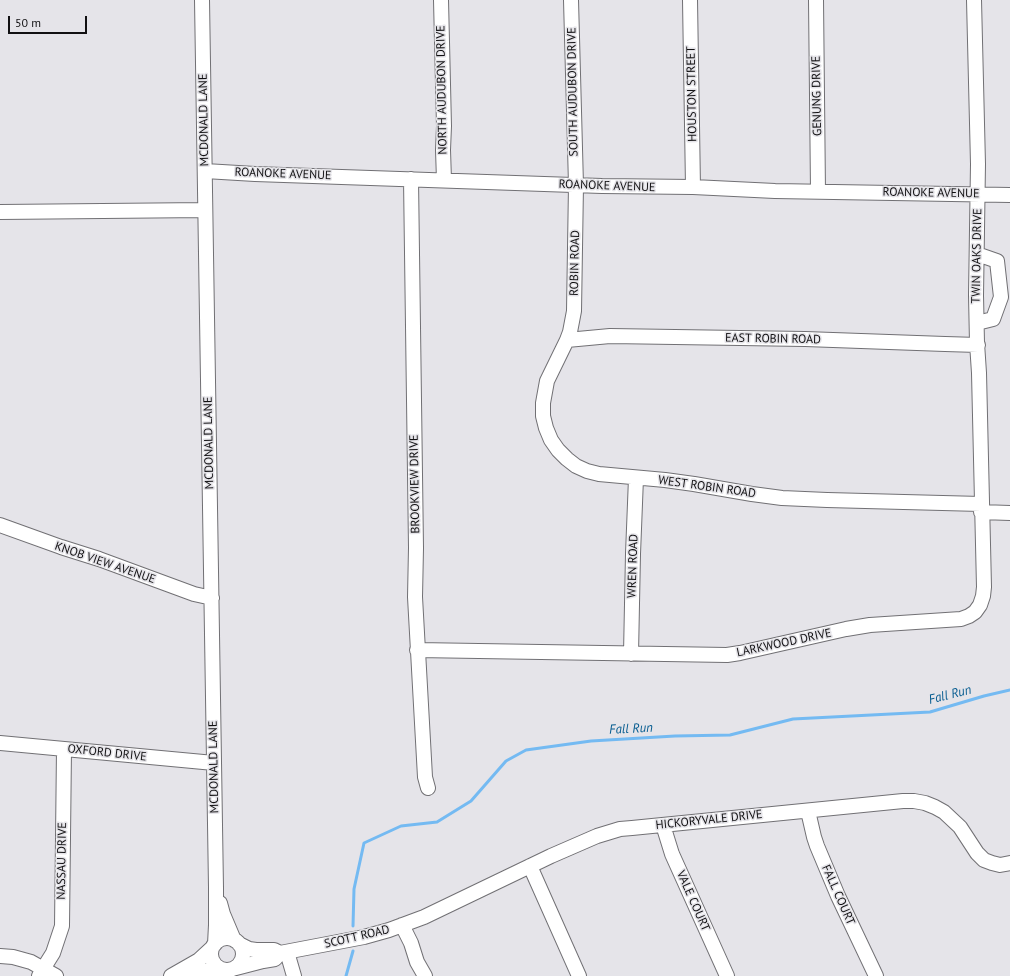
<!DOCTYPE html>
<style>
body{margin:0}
#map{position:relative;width:1010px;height:976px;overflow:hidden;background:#e5e4e9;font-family:"PT Sans",sans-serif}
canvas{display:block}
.scale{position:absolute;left:8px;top:16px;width:79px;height:18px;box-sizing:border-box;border:2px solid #111012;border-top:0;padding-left:5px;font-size:12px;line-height:14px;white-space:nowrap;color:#111012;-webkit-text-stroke:3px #e5e4e9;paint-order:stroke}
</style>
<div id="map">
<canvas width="1010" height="976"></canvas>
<div class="scale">50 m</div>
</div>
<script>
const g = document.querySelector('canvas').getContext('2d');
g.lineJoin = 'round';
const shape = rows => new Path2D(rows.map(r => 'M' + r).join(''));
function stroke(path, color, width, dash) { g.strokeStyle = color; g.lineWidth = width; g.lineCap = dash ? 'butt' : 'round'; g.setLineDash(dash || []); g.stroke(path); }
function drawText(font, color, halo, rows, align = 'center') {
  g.font = font + ' "PT Sans",sans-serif'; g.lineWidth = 3; g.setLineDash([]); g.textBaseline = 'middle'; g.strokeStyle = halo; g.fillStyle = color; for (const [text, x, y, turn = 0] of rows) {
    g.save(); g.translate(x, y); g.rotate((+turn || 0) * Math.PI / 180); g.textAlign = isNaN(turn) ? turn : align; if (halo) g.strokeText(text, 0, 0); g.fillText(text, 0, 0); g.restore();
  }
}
const stream = shape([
 [353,926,354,889,364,843,401,826,437,822,471,801,506,761,526,750,591,741,675,736,730,735,793,719,930,712,984,696,1010,690],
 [346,976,353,951]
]);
const minor = shape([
 [202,0,216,887,216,925,215,944],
 [441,0,444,126,443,150,444,180],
 [571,0,576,185,574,311,570,332,567,340,547,381,543,403,543,416,546,428,551,440,558,450,567,459,576,466,587,471,599,474,665,480,694,484,752,494,782,498,827,500,981,504],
 [690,0,693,187],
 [816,0,818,191],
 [205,171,255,174,602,186,693,187,775,191,1010,195],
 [411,179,416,548,415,597,425,777,428,788],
 [0,212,205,210],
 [977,323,993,319,1001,297,997,261,977,254],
 [567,340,610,336,805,339,945,344,978,345],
 [981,512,1010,513],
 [0,525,61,547,99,559,194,594,212,598],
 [417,650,727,655,740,653,846,629,870,625,961,619,969,616,975,612,980,605,983,596,984,587,979,373,977,343,976,295,978,164,974,0],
 [631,654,633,554,636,478],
 [0,743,214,763],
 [808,811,814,837,817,846,838,896,876,976],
 [663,825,672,854,727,976],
 [530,866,579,976],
 [220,903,223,914,234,940],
 [402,925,411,943,417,962,425,976],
 '211 954a16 16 0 1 1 32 0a16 16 0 1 1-32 0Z',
 [239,944,249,949,256,950,274,950,280,953,364,937,389,930,424,917,551,856,597,836,620,829,632,828,903,801,914,801,925,803,935,807,944,812,960,827,977,853,984,860,992,863,1000,865,1010,863],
 [287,952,294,976],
 [0,956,13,957,31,962,56,976],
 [236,968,263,961,275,959,280,953],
 [39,976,43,969,53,953,62,926,64,749],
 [171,976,199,960,212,948],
 [186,976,206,971,221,969]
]);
const streetNames = [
 ["NORTH AUDUBON DRIVE",442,90,-91],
 ["SOUTH AUDUBON DRIVE",573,92,-91],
 ["HOUSTON STREET",692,94,-91],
 ["GENUNG DRIVE",817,96,-91],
 ["MCDONALD LANE",204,120,-91],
 ["ROANOKE AVENUE",283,174,2],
 ["ROANOKE AVENUE",607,186,2],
 ["ROANOKE AVENUE",931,193,1],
 ["TWIN OAKS DRIVE",977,256,-89],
 ["ROBIN ROAD",575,263,-89],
 ["EAST ROBIN ROAD",773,339,1],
 ["MCDONALD LANE",209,443,-91],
 ["BROOKVIEW DRIVE",415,484,-91],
 ["WEST ROBIN ROAD",707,487,8],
 ["KNOB VIEW AVENUE",105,563,19],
 ["WREN ROAD",633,566,-88],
 ["LARKWOOD DRIVE",784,643,-12],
 ["OXFORD DRIVE",107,753,6],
 ["MCDONALD LANE",214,767,-91],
 ["HICKORYVALE DRIVE",709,820,-6],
 ["NASSAU DRIVE",62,861,-89],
 ["FALL COURT",838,895,66],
 ["VALE COURT",693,901,66],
 ["SCOTT ROAD",357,937,-13]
];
const waterNames = [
 ["Fall Run",950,695,-14],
 ["Fall Run",631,729,-3]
];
stroke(stream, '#74baf2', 3);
stroke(minor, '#717074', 16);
stroke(minor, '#fff', 14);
drawText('12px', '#111012', '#e5e4e9', streetNames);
drawText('italic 13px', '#065c90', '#e5e4e9', waterNames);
</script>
